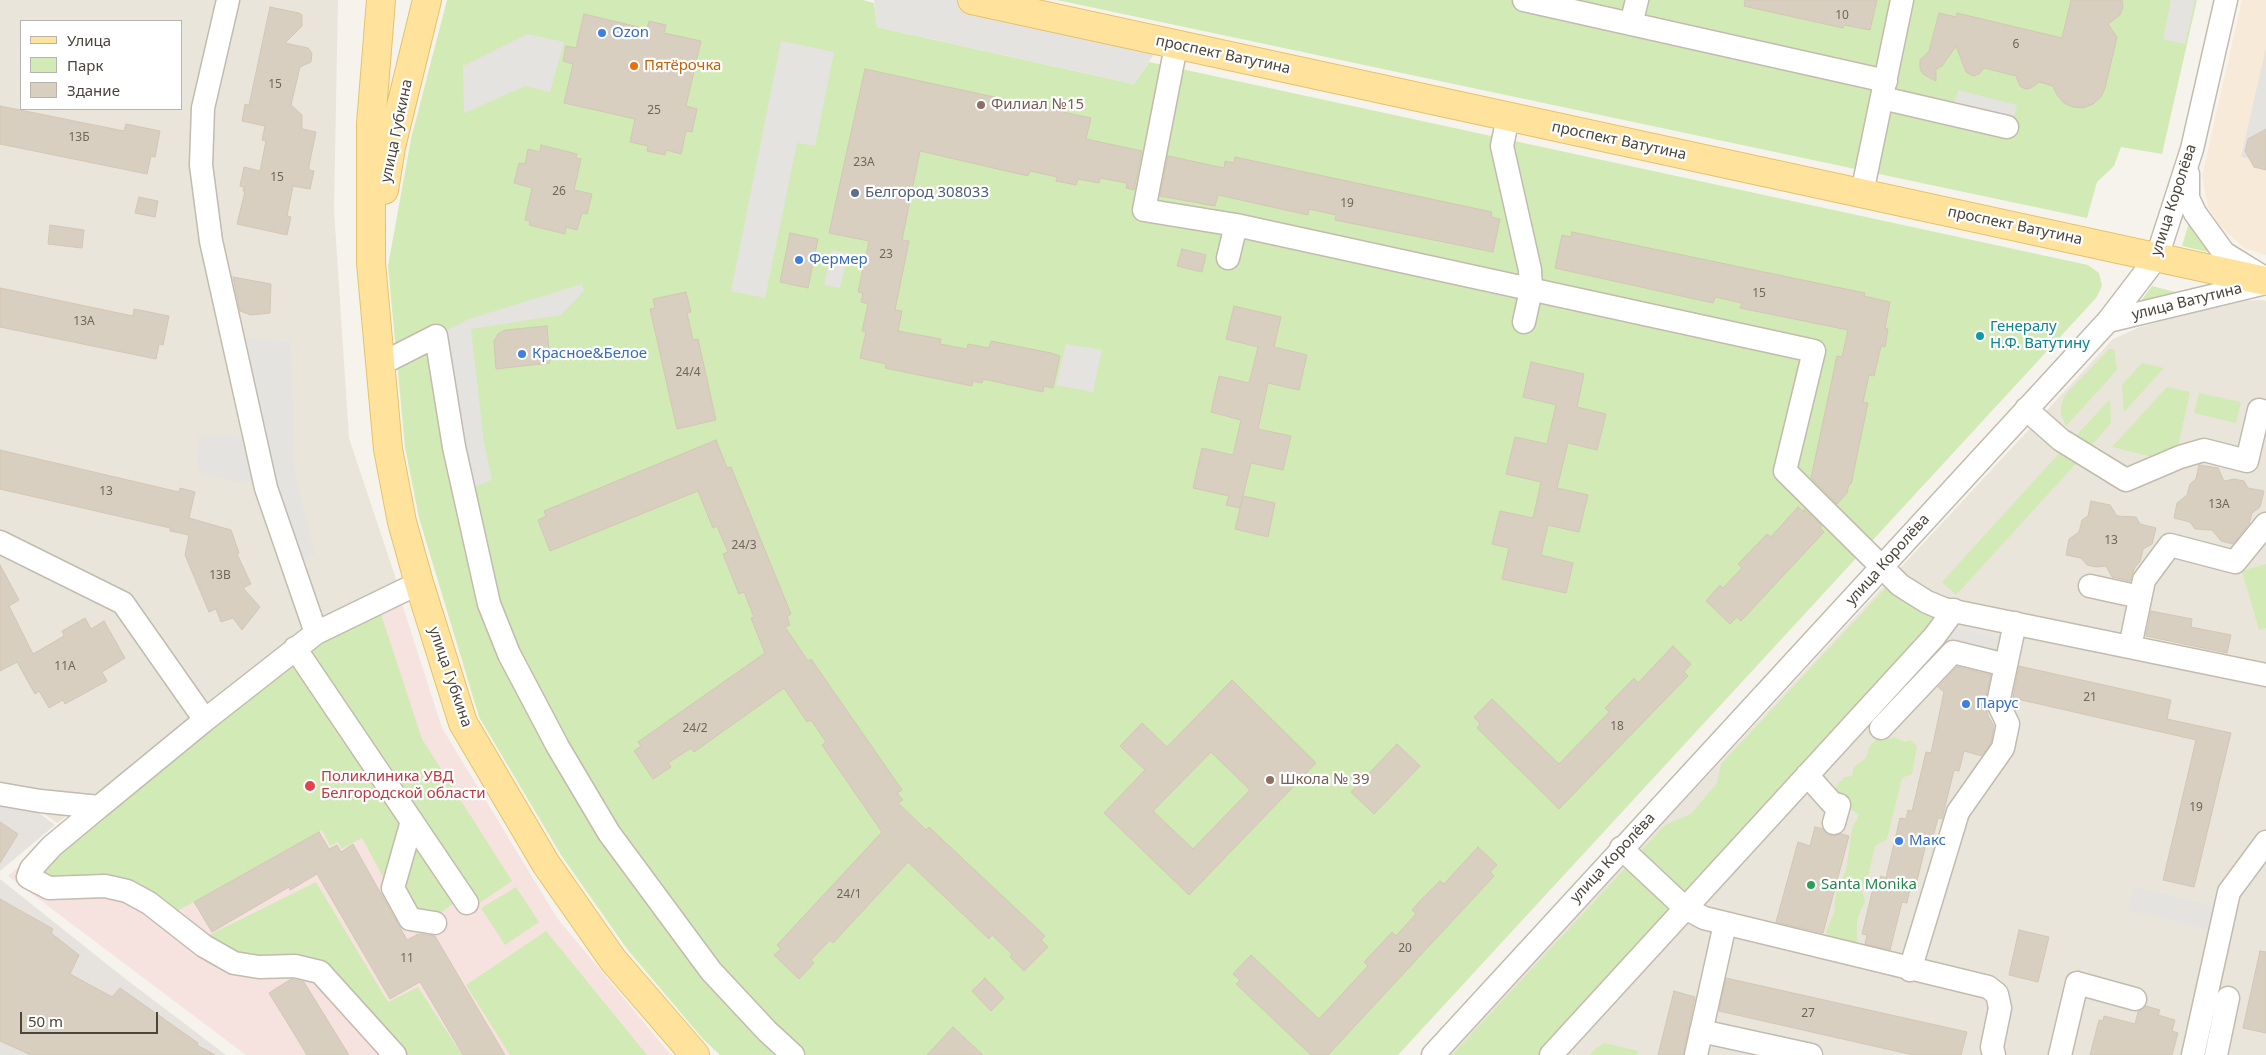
<!DOCTYPE html>
<meta charset="utf-8">
<style>
body{margin:0}
#map{position:relative;width:2266px;height:1055px;overflow:hidden;background:#f6f3ec;font-family:"Noto Sans",sans-serif}
canvas{display:block}
.legend{position:absolute;left:20px;top:20px;width:162px;height:90px;box-sizing:border-box;background:#fff;border:1px solid #b7b4b0;margin:0;padding:6px 9px;list-style:none;font-size:15px;color:#4b4439}
.legend li{display:flex;align-items:center;gap:10px;height:25px}
.legend b{width:25px;border:1px solid #b7b4b0}
.scale{position:absolute;left:20px;top:1012px;width:138px;height:22px;box-sizing:border-box;border:2px solid #4b4439;border-top:0;padding-left:6px;font-size:15px;line-height:18px;white-space:nowrap;color:#4b4439;-webkit-text-stroke:4px #fff;paint-order:stroke}
</style>
<div id="map">
<canvas width="2266" height="1055"></canvas>
<ul class="legend">
<li><b style="height:6px;background:#ffe39c"></b>Улица</li>
<li><b style="height:14px;background:#d2eab5"></b>Парк</li>
<li><b style="height:14px;background:#d8cfc1"></b>Здание</li>
</ul>
<div class="scale">50 m</div>
</div>
<script>
const g = document.querySelector('canvas').getContext('2d');
g.lineJoin = 'round';
function fillPath(path, color) { g.fillStyle = color; g.fill(path, 'evenodd'); }
const shape = rows => new Path2D(rows.map(r => 'M' + r).join(''));
function stroke(path, color, width, dash) { g.strokeStyle = color; g.lineWidth = width; g.lineCap = dash ? 'butt' : 'round'; g.setLineDash(dash || []); g.stroke(path); }
function drawText(font, color, halo, rows, align = 'center') {
  g.font = font + ' "Noto Sans",sans-serif'; g.lineWidth = 4.5; g.setLineDash([]); g.textBaseline = 'middle'; g.strokeStyle = halo; g.fillStyle = color; for (const [text, x, y, turn = 0] of rows) {
    g.save(); g.translate(x, y); g.rotate((+turn || 0) * Math.PI / 180); g.textAlign = isNaN(turn) ? turn : align; if (halo) g.strokeText(text, 0, 0); g.fillText(text, 0, 0); g.restore();
  }
}
const residential = shape([
 [0,0,338,0,334,210,349,438,399,588,316,628,57,823,0,782],
 [21,21,181,21,181,109,21,109],
 [2261,300,2266,301,2266,1055,1448,1055,2113,339,2140,327,2236,301]
]);
const commercial = shape([
 [2242,0,2266,0,2266,255,2244,248,2220,226,2208,207,2202,176]
]);
const industrial = shape([
 [0,784,55,825,0,871],
 [0,879,123,977,226,1055,0,1055]
]);
const medical = shape([
 [402,604,442,728,557,918,671,1055,246,1055,8,876,45,843,317,643]
]);
const green = shape([
 [863,0,874,3,877,27,1134,84,1149,62,2088,265,2099,273,2102,286,2096,298,1398,1055,720,1055,703,1039,627,949,561,855,479,717,419,518,405,447,388,266,411,139,447,0],
 [1057,0,2197,0,2162,154,2121,147,2114,166,2097,182,2087,218],
 [2190,219,2217,254,2182,246],
 [2152,286,2187,295,2135,309],
 [2109,349,2114,349,2117,370,2066,426,2061,415,2061,406,2065,395],
 [2142,363,2164,368,2124,412,2122,385],
 [2167,387,2190,392,2178,447,2153,457,2112,447],
 [2199,393,2241,402,2236,423,2194,413],
 [2110,399,2111,423,2091,446,2074,438],
 [2064,448,2081,458,1956,595,1942,582],
 [2266,564,2266,628,2259,630,2242,571],
 [1892,581,1943,611,1687,903,1636,856,1665,825,1691,814,1717,783,1721,764],
 [380,611,422,739,512,881,478,904,303,652],
 [297,658,409,822,389,888,362,838,341,849,338,842,330,846,322,830,172,914,52,883,38,870],
 [1883,737,1890,739,1894,737,1905,742,1910,740,1917,746,1912,774,1902,778,1887,839,1875,846,1868,877,1861,887,1865,901,1857,919,1857,941,1849,944,1831,940,1826,931,1834,913,1836,892,1846,870,1852,829,1859,815,1846,806,1834,789,1844,777,1852,776,1854,767,1866,758,1869,747,1877,738],
 [414,831,459,899,434,918,414,914,397,887],
 [1630,863,1680,910,1547,1055,1452,1055],
 [316,882,388,1002,418,987,462,1055,400,1055,323,967,257,962,205,937],
 [516,887,539,922,505,945,481,908],
 [546,931,647,1055,510,1055,466,985],
 [1605,1043,1638,1051,1637,1055,1590,1055,1596,1048]
]);
const parking = shape([
 [874,0,972,0,1162,42,1134,84,877,27],
 [2171,0,2195,0,2185,44,2163,39],
 [527,34,564,42,550,92,525,86,464,113,463,66],
 [781,41,834,52,815,146,797,143,765,298,731,291],
 [2266,48,2266,162,2241,157],
 [1958,90,2017,105,2010,132,1950,118],
 [832,250,848,253,840,288,824,285],
 [582,284,584,291,561,315,471,329,484,443,492,480,453,495,443,451,426,341,469,319],
 [232,337,291,342,295,474,315,555,291,566,266,488,197,473,199,435,254,437],
 [1066,344,1102,350,1093,392,1056,385],
 [1954,628,2005,639,2002,655,1953,643,1877,724,1870,718],
 [2134,887,2219,908,2213,931,2128,910]
]);
const building = shape([
 [1745,0,1877,0,1870,30,1844,25,1843,28,1744,6,1745,0],
 [2071,0,2122,0,2123,7,2120,15,2108,24,2117,37,2105,88,2101,97,2093,104,2083,108,2073,107,2064,103,2057,95,2053,86,2039,82,2031,88,2025,89,2020,86,2016,76,1984,68,1979,74,1973,76,1966,72,1956,46,1942,66,1936,69,1936,81,1923,74,1920,69,1920,60,1929,51,1939,13,1956,17,1957,13,2062,38,2071,0],
 [270,7,299,13,302,15,302,26,285,43,308,48,312,53,311,62,300,67,291,105,302,115,302,129,316,132,309,166,309,170,314,171,310,189,293,186,287,216,291,217,287,235,237,224,245,191,243,191,244,187,240,186,244,167,260,171,266,141,262,140,265,126,242,121,245,104,249,105,270,7],
 [584,14,647,29,649,21,666,25,664,33,701,41,686,106,697,109,692,132,686,131,681,154,666,150,665,155,647,151,648,146,630,142,635,119,564,103,573,64,563,61,566,46,576,48,584,14],
 [865,69,1091,118,1086,139,1142,151,1134,190,1126,188,1127,183,1100,178,1099,183,1078,179,1076,185,1056,181,1057,177,1030,171,1028,176,920,151,902,240,909,241,895,310,902,311,898,331,941,339,940,344,967,349,968,344,989,348,991,341,1051,353,1060,356,1053,388,1044,386,1043,392,983,379,982,383,973,381,972,386,885,368,886,364,860,358,866,332,862,331,868,304,861,302,863,293,858,292,869,241,829,233,865,69],
 [0,106,124,131,126,124,160,131,155,157,151,156,147,174,0,144,0,106],
 [2266,129,2266,170,2254,167,2245,151,2248,139,2266,129],
 [541,145,577,154,576,158,581,159,574,190,592,194,587,214,582,213,577,230,566,227,565,234,529,225,530,221,525,220,532,188,514,183,519,163,525,164,528,149,540,152,541,145],
 [1168,156,1224,168,1225,161,1234,163,1235,157,1492,212,1491,217,1500,219,1493,252,1335,220,1336,215,1309,209,1308,215,1218,195,1215,206,1160,196,1168,156],
 [139,197,158,201,155,217,135,213,139,197],
 [50,225,84,230,82,248,48,244,50,225],
 [1572,232,1865,293,1864,296,1890,302,1885,328,1888,329,1885,347,1881,346,1874,376,1869,375,1863,402,1868,403,1851,484,1849,484,1847,493,1837,504,1811,478,1837,356,1842,357,1848,330,1740,308,1742,303,1715,297,1713,303,1555,268,1562,235,1571,237,1572,232],
 [790,233,818,239,808,288,780,282,790,233],
 [1182,249,1206,255,1202,272,1177,266,1182,249],
 [233,277,271,284,270,313,251,315,240,311,233,277],
 [0,288,133,316,134,309,169,316,163,345,159,344,156,359,0,327,0,288],
 [686,292,691,312,687,313,693,340,698,339,716,420,677,429,650,309,655,308,653,299,686,292],
 [1234,306,1281,317,1274,347,1307,355,1299,390,1268,383,1258,429,1291,436,1283,470,1251,463,1240,508,1226,505,1229,496,1193,488,1202,448,1233,455,1241,420,1211,412,1219,376,1249,383,1258,347,1226,339,1234,306],
 [547,326,550,363,496,369,494,341,498,334,505,330,547,326],
 [1531,362,1584,374,1577,407,1606,414,1597,450,1568,443,1557,488,1588,495,1579,532,1548,525,1541,555,1573,563,1566,593,1502,579,1509,548,1492,544,1500,511,1533,518,1541,482,1506,474,1515,437,1547,444,1556,405,1523,397,1531,362],
 [716,440,727,468,731,467,791,614,787,617,790,625,785,627,808,661,811,659,902,790,897,793,903,800,898,803,926,830,929,827,1045,936,1041,940,1048,947,1024,971,1010,957,1012,954,992,935,989,939,908,862,833,943,830,940,811,960,814,963,799,979,774,955,781,949,777,945,882,832,822,745,826,742,811,720,807,722,784,688,694,752,691,748,668,763,671,767,653,779,634,751,641,746,638,742,765,653,751,618,754,617,744,592,739,594,723,554,728,552,717,526,713,528,698,491,550,551,538,520,546,516,544,511,716,440],
 [0,450,179,492,180,488,195,492,189,518,231,530,239,553,237,554,251,584,243,588,260,607,242,630,233,618,221,622,216,609,209,612,185,555,189,535,170,531,170,528,0,489,0,450],
 [2199,465,2218,468,2224,481,2234,479,2244,481,2248,488,2264,491,2260,507,2252,513,2249,524,2233,544,2221,541,2212,530,2195,529,2190,522,2174,518,2177,503,2187,495,2190,484,2196,479,2199,465],
 [1243,496,1275,503,1268,537,1235,529,1243,496],
 [2091,501,2110,505,2117,516,2136,517,2140,524,2156,528,2152,544,2143,549,2140,562,2135,567,2130,581,2112,577,2106,566,2096,567,2087,565,2081,558,2066,555,2069,539,2079,532,2082,520,2088,516,2091,501],
 [1798,507,1804,512,1804,509,1822,526,1820,528,1824,532,1741,621,1737,617,1730,624,1706,601,1720,585,1723,588,1742,568,1738,564,1767,534,1771,537,1798,507],
 [0,565,19,600,9,606,33,654,64,636,62,631,85,618,91,629,104,621,125,658,102,672,107,681,65,704,63,700,49,708,39,691,35,694,17,662,0,671,0,565],
 [2151,611,2192,619,2191,627,2231,635,2227,653,2146,636,2151,611],
 [1673,646,1691,664,1684,672,1688,676,1559,809,1477,728,1480,724,1474,717,1492,699,1559,764,1609,712,1605,708,1634,678,1638,683,1673,646],
 [2019,666,2171,700,2167,719,2231,733,2194,887,2163,880,2196,740,2013,698,2019,666],
 [1957,667,1991,675,1985,701,1988,716,1994,726,1991,743,1982,756,1964,751,1959,771,1954,770,1942,819,1938,818,1933,837,1928,836,1916,885,1911,884,1907,903,1902,902,1890,950,1865,944,1867,935,1862,934,1874,884,1879,885,1881,876,1886,878,1900,818,1906,819,1908,810,1912,811,1926,752,1931,753,1944,692,1938,687,1957,667],
 [1232,680,1316,763,1189,895,1104,813,1145,770,1120,746,1142,723,1167,747,1232,680],
 [1211,752,1250,790,1193,849,1153,811,1211,752],
 [1397,744,1420,766,1374,814,1351,792,1397,744],
 [0,822,18,834,0,863,0,822],
 [1815,827,1823,829,1831,836,1841,834,1849,836,1823,933,1776,922,1798,842,1810,846,1815,827],
 [319,832,329,849,337,845,341,852,353,844,407,940,418,934,435,936,505,1055,463,1055,420,982,390,999,317,874,290,890,289,887,212,932,194,902,319,832],
 [1478,847,1497,865,1490,872,1494,876,1328,1055,1311,1055,1236,984,1240,980,1233,974,1251,955,1319,1019,1368,966,1364,962,1382,943,1392,932,1396,936,1416,914,1412,910,1417,904,1440,881,1444,884,1478,847],
 [0,899,53,929,51,933,79,955,70,974,112,997,120,988,198,1043,197,1045,215,1055,31,1055,0,1041,0,899],
 [2019,930,2049,937,2038,982,2009,975,2019,930],
 [2260,951,2266,952,2266,1033,2243,1028,2260,951],
 [985,978,1004,998,991,1011,972,991,985,978],
 [1726,978,1967,1032,1961,1055,1913,1055,1719,1011,1726,978],
 [291,979,304,982,349,1055,307,1055,269,993,291,979],
 [1674,991,1695,997,1683,1055,1658,1055,1674,991],
 [2146,1006,2160,1010,2158,1015,2175,1020,2172,1031,2178,1033,2172,1055,2090,1055,2099,1020,2103,1021,2104,1016,2135,1024,2138,1012,2146,1006],
 [953,1027,983,1055,927,1055,953,1027]
]);
const minor = shape([
 [228,0,203,108,201,165,211,241,266,488,316,633],
 [1524,0,1886,81],
 [1631,24,1637,0],
 [1176,46,1144,210,1236,225,1814,351,1785,471,1900,585,1927,602,1944,609,2266,675],
 [1882,98,2007,127],
 [1508,117,1502,146,1530,270,1531,290,1524,322],
 [2188,174,2188,198,2195,213,2224,253,2263,277],
 [1862,193,1902,0],
 [1228,258,1236,225],
 [2108,321,2266,283],
 [379,365,436,336,454,447,489,604,509,654,558,747,609,833,711,971,767,1031,793,1055],
 [2026,409,2061,440,2126,480,2180,457,2204,450,2247,461,2259,410,2266,412],
 [0,542,123,603,205,720],
 [2090,586,2140,597],
 [2130,647,2144,580,2170,545,2235,562,2266,524],
 [295,648,467,903],
 [1881,728,1953,652,2006,665],
 [1807,775,1832,803,1839,805,1834,823],
 [0,794,40,801,99,807,205,720,316,633,419,583],
 [99,807,52,846,31,869,28,877,49,888,105,886,127,891,149,903,204,946,234,963,259,967,295,966,320,972,395,1055],
 [412,821,393,888,410,919,435,923],
 [1621,848,1685,908,1704,918,1988,987,1997,994,2000,1008,1992,1047,1994,1055],
 [1910,970,1958,812,2003,748,2008,724,1998,703,2015,623],
 [1701,1031,1811,1055],
 [1433,1055,2108,321,2157,257,2192,149,2226,0],
 [1551,1055,1934,637,1954,610],
 [1696,1055,1725,924],
 [2060,1055,2077,983,2135,999],
 [2193,1055,2229,892,2266,842],
 [2216,1055,2228,998]
]);
const major = shape([
 [381,0,371,124,371,263,388,449,402,522,419,583,463,723,546,864,613,960,695,1055],
 [972,0,2266,281],
 [384,190,391,147,427,0]
]);
const markers = [
 [602,33,5,"#3f7fe0"],
 [634,66,5,"#e8710a"],
 [981,105,5,"#8d6e63"],
 [855,193,5,"#5c6f8a"],
 [799,260,5,"#3f7fe0"],
 [1980,336,5,"#0f9aa8"],
 [522,354,5,"#3f7fe0"],
 [1966,704,5,"#3f7fe0"],
 [1270,780,5,"#8d6e63"],
 [310,786,6,"#e0444e"],
 [1899,841,5,"#3f7fe0"],
 [1811,885,5,"#2e9e5b"]
];
const numberNames = [
 ["10",1842,16],
 ["6",2016,45],
 ["15",275,85],
 ["25",654,111],
 ["13Б",79,138],
 ["23А",864,163],
 ["15",277,178],
 ["26",559,192],
 ["19",1347,204],
 ["23",886,255],
 ["15",1759,294],
 ["13А",84,322],
 ["24/4",688,373],
 ["13",106,492],
 ["13А",2219,505],
 ["13",2111,541],
 ["24/3",744,546],
 ["13В",220,576],
 ["11А",65,667],
 ["21",2090,698],
 ["18",1617,727],
 ["24/2",695,729],
 ["19",2196,808],
 ["24/1",849,895],
 ["20",1405,949],
 ["11",407,959],
 ["27",1808,1014]
];
const shopNames = [
 ["Ozon",612,33],
 ["Фермер",809,260],
 ["Красное&Белое",532,354],
 ["Парус",1976,704],
 ["Макс",1909,841]
];
const streetNames = [
 ["проспект Ватутина",1223,55,12],
 ["улица Губкина",397,131,-78],
 ["проспект Ватутина",1619,141,12],
 ["улица Королёва",2174,200,-72],
 ["проспект Ватутина",2015,226,12],
 ["улица Ватутина",2187,302,-14],
 ["улица Королёва",1888,560,-48],
 ["улица Губкина",450,677,71],
 ["улица Королёва",1613,858,-47]
];
const foodNames = [
 ["Пятёрочка",644,66]
];
const educationNames = [
 ["Филиал №15",991,105],
 ["Школа № 39",1280,780]
];
const serviceNames = [
 ["Белгород 308033",865,193]
];
const cultureNames = [
 ["Генералу",1990,327],
 ["Н.Ф. Ватутину",1990,344]
];
const healthNames = [
 ["Поликлиника УВД",321,777],
 ["Белгородской области",321,794]
];
const leisureNames = [
 ["Santa Monika",1821,885]
];
fillPath(residential, '#eae5da');
fillPath(commercial, '#f7ead8');
fillPath(industrial, '#e6e2dd');
fillPath(medical, '#f6e3e0');
fillPath(green, '#d2eab5');
fillPath(parking, '#e5e3e0');
fillPath(building, '#d8cfc1');
stroke(building, '#d3c7b4', 1);
stroke(minor, '#c2bbae', 25);
stroke(major, '#e6c16a', 30);
stroke(minor, '#fff', 22);
stroke(major, '#ffe39c', 28);
for (const [x, y, r, color] of markers) { const dot = new Path2D(); dot.arc(x, y, r, 0, 2 * Math.PI); g.fillStyle = color; g.fill(dot); stroke(dot, '#fff', 2); }
drawText('12px', '#6e675b', null, numberNames);
drawText('15px', '#366cbe', '#fff', shopNames, 'left');
drawText('15px', '#4b4439', '#fff', streetNames);
drawText('15px', '#c56008', '#fff', foodNames, 'left');
drawText('15px', '#785e54', '#fff', educationNames, 'left');
drawText('15px', '#4e5e75', '#fff', serviceNames, 'left');
drawText('15px', '#0d838f', '#fff', cultureNames, 'left');
drawText('15px', '#be3a42', '#fff', healthNames, 'left');
drawText('15px', '#27864d', '#fff', leisureNames, 'left');
</script>
